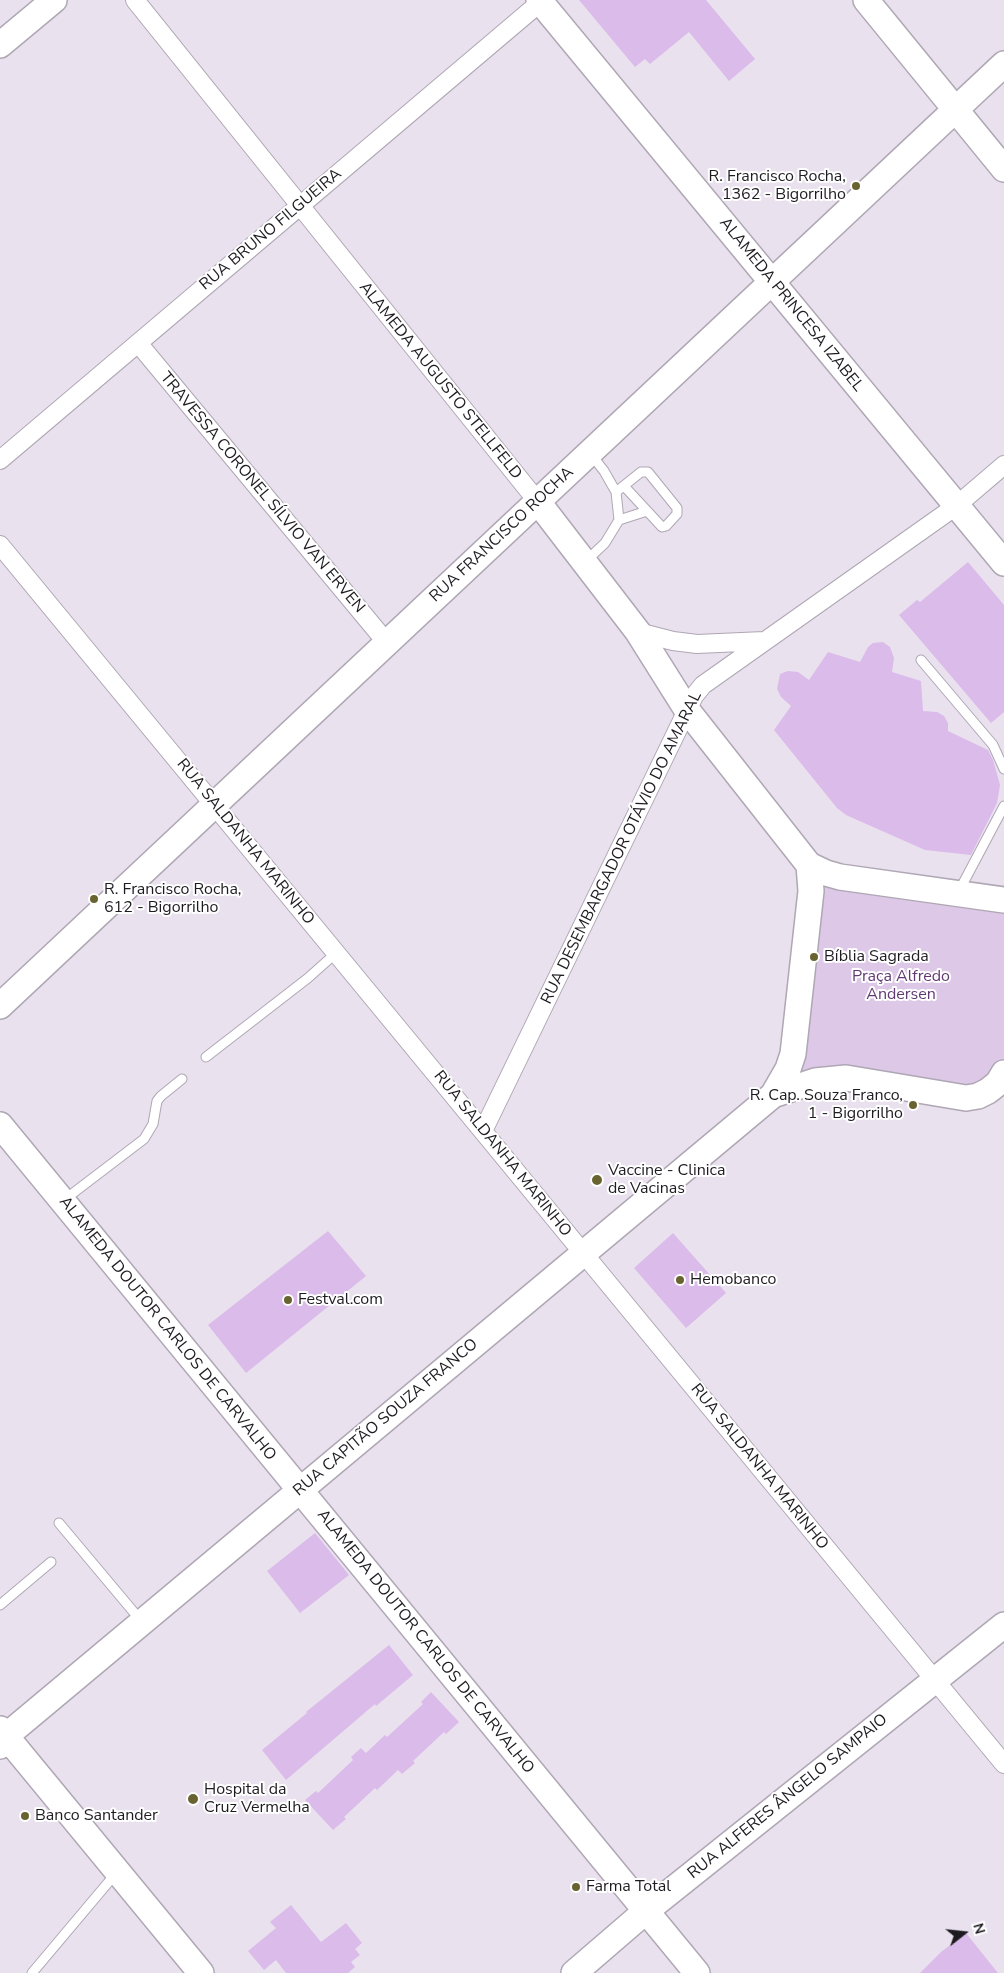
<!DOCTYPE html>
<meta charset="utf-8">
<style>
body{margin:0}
#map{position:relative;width:1004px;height:1973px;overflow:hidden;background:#eae1ef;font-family:"Nunito Sans",sans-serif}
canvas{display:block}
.north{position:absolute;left:939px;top:1908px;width:50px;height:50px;-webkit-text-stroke:4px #fff;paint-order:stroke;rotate:74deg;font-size:14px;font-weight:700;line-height:20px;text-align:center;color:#1e1b20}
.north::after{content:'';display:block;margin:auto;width:18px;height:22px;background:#1e1b20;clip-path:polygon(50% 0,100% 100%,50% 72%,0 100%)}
</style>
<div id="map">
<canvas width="1004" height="1973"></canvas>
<div class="north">N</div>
</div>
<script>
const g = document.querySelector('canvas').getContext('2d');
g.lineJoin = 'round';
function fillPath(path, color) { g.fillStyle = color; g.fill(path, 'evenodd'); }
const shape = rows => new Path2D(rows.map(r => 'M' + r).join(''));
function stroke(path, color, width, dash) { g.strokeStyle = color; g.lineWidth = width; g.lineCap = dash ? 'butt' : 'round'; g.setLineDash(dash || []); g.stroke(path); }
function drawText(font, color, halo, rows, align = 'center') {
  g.font = font + ' "Nunito Sans",sans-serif'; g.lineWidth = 4; g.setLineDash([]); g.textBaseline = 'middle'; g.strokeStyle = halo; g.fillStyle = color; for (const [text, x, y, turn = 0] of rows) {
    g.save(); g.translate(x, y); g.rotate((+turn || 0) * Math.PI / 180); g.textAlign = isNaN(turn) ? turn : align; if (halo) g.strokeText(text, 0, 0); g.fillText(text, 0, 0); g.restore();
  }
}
const green = shape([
 [812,880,1004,900,1004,1073,988,1091,781,1082]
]);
const building = shape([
 [579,0,706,0,755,59,729,81,689,32,650,64,645,59,635,67],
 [968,562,1004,605,1004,712,991,723,899,615,917,600,920,602],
 [883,642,890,647,894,658,892,672,921,681,923,711,937,712,944,716,948,723,948,731,988,750,993,760,1000,785,997,803,971,855,925,850,846,815,837,808,774,730,791,706,781,697,777,689,780,674,788,671,798,672,809,680,828,652,860,662,868,647,873,643],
 [328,1231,366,1276,246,1373,208,1325],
 [673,1233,726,1293,686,1328,634,1268],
 [315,1533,349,1575,300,1613,267,1571],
 [389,1645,413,1675,376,1706,375,1704,286,1780,262,1750,307,1713,306,1712],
 [431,1692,459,1722,446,1734,444,1732,413,1761,415,1763,402,1774,398,1770,377,1790,375,1788,344,1817,346,1819,333,1830,305,1800,316,1791,318,1793,353,1760,351,1757,361,1748,366,1753,385,1735,387,1737,423,1704,421,1702],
 [291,1905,321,1942,346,1923,362,1943,355,1949,360,1955,351,1962,355,1967,348,1973,286,1973,276,1960,264,1970,248,1951,276,1928,270,1922],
 [966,1933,998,1973,920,1973,941,1952]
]);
const lane = shape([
 [616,492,641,472,648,472,677,508,677,514,666,526,662,527,624,486],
 [619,520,647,511],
 [585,562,605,543,619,520,616,492,604,471,590,453],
 [921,660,993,745,1004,769],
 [959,891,1004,806],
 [206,1057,308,978,336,953],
 [64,1200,144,1139,153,1124,157,1101,161,1096,182,1079],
 [59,1523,142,1622],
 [0,1605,51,1562],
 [32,1973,117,1872]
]);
const street = shape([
 [135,0,538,502],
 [138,343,387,643],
 [0,460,543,0],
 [0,545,1004,1764],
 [638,632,673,641,697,644,764,641],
 [483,1131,694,696,703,685,956,506,1004,465]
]);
const secondary = shape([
 [539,0,1004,563],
 [866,0,1004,169],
 [0,45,54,0],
 [538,502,638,632,687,710,809,865,826,873,840,877,1004,900],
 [0,1006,1004,64],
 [773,1095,815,1081,846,1078,966,1098,978,1096,988,1091,998,1083,1004,1073],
 [0,1125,697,1973],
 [0,1729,201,1973],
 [0,1746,6,1736,773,1095,788,1069,793,1054,811,891,809,865],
 [574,1973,646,1911,1004,1625]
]);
const markers = [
 [856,186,5,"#686330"],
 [94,899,5,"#686330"],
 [814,957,5,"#686330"],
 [913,1105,5,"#686330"],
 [597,1180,6,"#686330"],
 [680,1280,5,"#686330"],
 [288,1300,5,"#686330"],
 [193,1799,6,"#686330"],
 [25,1816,5,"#686330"],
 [576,1887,5,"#686330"]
];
const poiNames = [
 ["R. Francisco Rocha,",846,177,"right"],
 ["1362 - Bigorrilho",846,195,"right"],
 ["R. Francisco Rocha,",104,890],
 ["612 - Bigorrilho",104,908],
 ["Bíblia Sagrada",824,957],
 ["R. Cap. Souza Franco,",903,1096,"right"],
 ["1 - Bigorrilho",903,1114,"right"],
 ["Vaccine - Clinica",608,1171],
 ["de Vacinas",608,1189],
 ["Hemobanco",690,1280],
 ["Festval.com",298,1300],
 ["Hospital da",204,1790],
 ["Cruz Vermelha",204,1808],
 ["Banco Santander",35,1816],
 ["Farma Total",586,1887]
];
const streetNames = [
 ["RUA BRUNO FILGUEIRA",271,230,-40],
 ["ALAMEDA PRINCESA IZABEL",791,305,51],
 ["ALAMEDA AUGUSTO STELLFELD",440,381,51],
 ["TRAVESSA CORONEL SÍLVIO VAN ERVEN",262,493,50],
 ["RUA FRANCISCO ROCHA",502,535,-43],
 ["RUA SALDANHA MARINHO",245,842,51],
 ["RUA DESEMBARGADOR OTÁVIO DO AMARAL",622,848,-64],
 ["RUA SALDANHA MARINHO",502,1154,51],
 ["ALAMEDA DOUTOR CARLOS DE CARVALHO",167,1329,51],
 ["RUA CAPITÃO SOUZA FRANCO",386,1418,-40],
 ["RUA SALDANHA MARINHO",759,1467,51],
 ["ALAMEDA DOUTOR CARLOS DE CARVALHO",425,1642,51],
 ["RUA ALFERES ÂNGELO SAMPAIO",788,1797,-39]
];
const parkNames = [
 ["Praça Alfredo",901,977],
 ["Andersen",901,995]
];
fillPath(green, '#ddc8e7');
fillPath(building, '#dabbe9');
stroke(lane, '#afa7b4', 11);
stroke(street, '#afa7b4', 20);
stroke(secondary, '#afa7b4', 28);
stroke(lane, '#fff', 9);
stroke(street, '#fff', 18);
stroke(secondary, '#fff', 25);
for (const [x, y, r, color] of markers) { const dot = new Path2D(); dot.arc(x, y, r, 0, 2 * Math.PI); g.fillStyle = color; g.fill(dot); stroke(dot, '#fff', 2); }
drawText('16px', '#1e1b20', '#fff', poiNames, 'left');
drawText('16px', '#1e1b20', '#fff', streetNames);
drawText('16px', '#613972', '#fff', parkNames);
</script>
